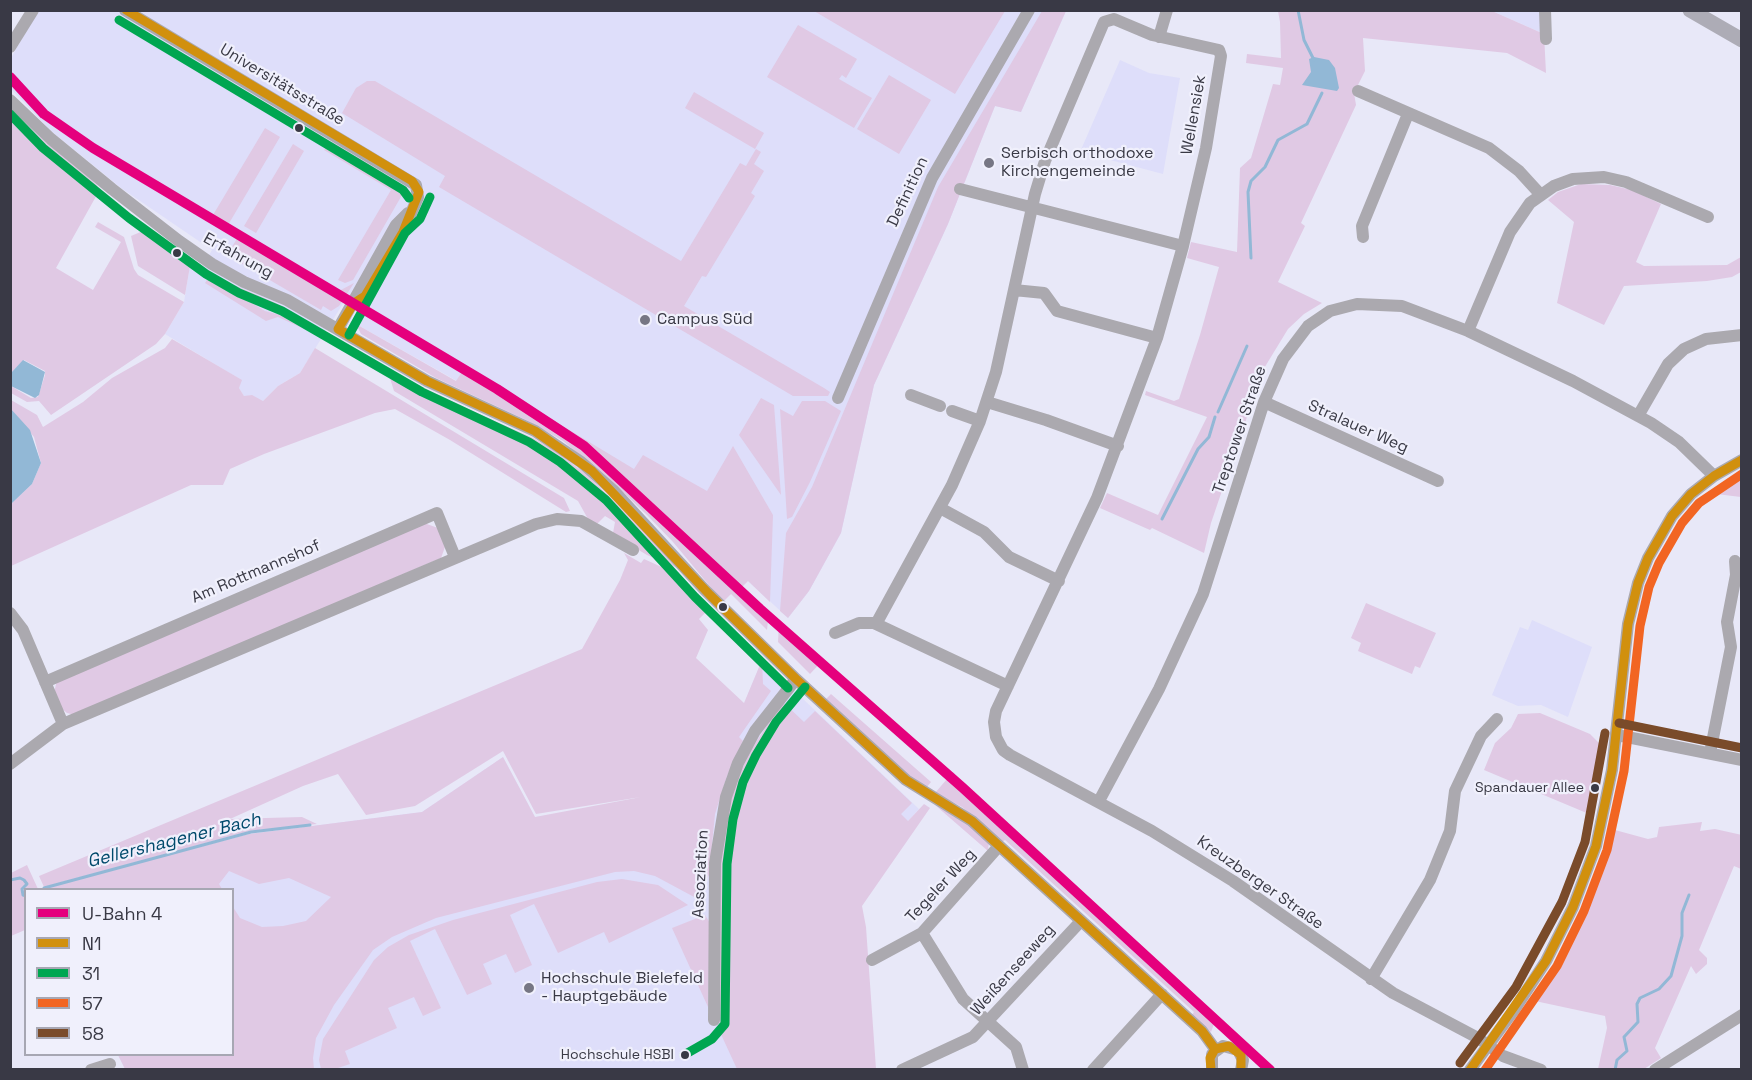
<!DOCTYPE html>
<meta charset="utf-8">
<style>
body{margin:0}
#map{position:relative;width:1752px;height:1080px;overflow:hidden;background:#e8e8f8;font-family:"Space Grotesk",sans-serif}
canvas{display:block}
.frame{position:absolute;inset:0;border:12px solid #393945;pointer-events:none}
.legend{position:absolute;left:24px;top:888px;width:210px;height:168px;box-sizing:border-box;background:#f0f0fc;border:2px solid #a7a7b3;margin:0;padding:8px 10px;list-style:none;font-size:18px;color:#393945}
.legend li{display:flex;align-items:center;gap:12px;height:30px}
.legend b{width:30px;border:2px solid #a7a7b3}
</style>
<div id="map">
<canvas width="1752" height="1080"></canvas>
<div class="frame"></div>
<ul class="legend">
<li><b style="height:8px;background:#e5007d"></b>U-Bahn 4</li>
<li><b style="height:8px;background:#d1900e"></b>N1</li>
<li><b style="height:8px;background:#00a651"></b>31</li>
<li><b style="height:8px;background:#f26522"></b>57</li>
<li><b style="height:8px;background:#7a4b2a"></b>58</li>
</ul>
</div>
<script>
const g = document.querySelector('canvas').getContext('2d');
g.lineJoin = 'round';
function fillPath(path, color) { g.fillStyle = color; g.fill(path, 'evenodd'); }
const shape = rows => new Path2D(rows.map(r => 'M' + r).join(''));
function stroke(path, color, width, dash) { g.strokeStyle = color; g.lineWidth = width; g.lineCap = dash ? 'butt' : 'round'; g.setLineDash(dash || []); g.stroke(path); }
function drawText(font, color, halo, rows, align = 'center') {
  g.font = font + ' "Space Grotesk",sans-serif'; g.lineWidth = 4.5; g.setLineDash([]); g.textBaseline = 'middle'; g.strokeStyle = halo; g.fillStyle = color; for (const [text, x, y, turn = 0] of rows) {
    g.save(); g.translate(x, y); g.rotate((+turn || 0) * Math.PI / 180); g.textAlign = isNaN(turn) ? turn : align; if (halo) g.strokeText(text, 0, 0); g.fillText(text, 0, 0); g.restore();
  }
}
const built = shape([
 [38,11,1066,11,1021,112,995,106,948,224,874,385,841,533,809,591,788,618,748,581,506,391,347,297,300,373,278,386,263,401,252,396,244,396,239,388,241,380,165,334,184,302,190,265,203,266,212,250,121,188,50,130,11,89,11,58],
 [1492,11,1543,11,1544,34],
 [1120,60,1149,73,1180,78,1163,174,1080,152],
 [359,311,462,372,457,381,356,324],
 [1532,620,1592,647,1568,717,1541,705,1518,706,1492,695,1520,627,1528,630],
 [762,660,919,809,908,821,753,1069,125,1069,118,1055,232,1054,232,890,44,888,249,834,422,812,503,757,535,817,705,799]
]);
const green = shape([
 [814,11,1005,11,955,94],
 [1042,11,1066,11,1021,112,995,106,948,224,874,385,841,533,809,591,788,618,780,611,786,533,812,487,938,187],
 [1274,11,1492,11,1544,34,1546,73,1507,53,1363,38,1365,71,1354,93,1356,105,1301,223,1305,226,1278,282,1322,303,1304,314,1288,329,1263,370,1211,523,1204,553,1152,528,1150,530,1100,508,1107,493,1158,515,1207,417,1145,395,1146,391,1174,401,1179,399,1200,335,1219,267,1187,258,1191,242,1237,252,1240,168,1251,158,1273,84,1280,85,1283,68,1246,63,1247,54,1281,58,1280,22,1278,11],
 [798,25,857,59,846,78,842,75,839,79,872,98,854,128,767,77],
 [889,75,931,100,899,154,857,129],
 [367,81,375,81,681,261,740,163,746,166,756,149,761,152,754,164,764,171,751,193,755,196,706,277,702,276,684,306,824,388,830,392,828,396,793,396,439,187,445,176,342,113,356,88],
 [694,92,764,133,755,149,685,108],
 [11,109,97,185,99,191,56,268,93,290,121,242,95,227,98,222,124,237,134,269,138,275,184,302,165,334,156,344,51,415,39,401,27,402,11,393,11,386,31,398,38,397,45,375,45,371,24,360,11,373],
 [265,128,280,137,228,225,213,215],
 [332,142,382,172,397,185,402,195,353,280,345,283,338,280,391,190,324,150],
 [293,144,304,151,256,233,244,226],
 [1581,184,1610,185,1632,190,1661,204,1636,262,1644,266,1727,265,1741,257,1741,272,1732,277,1707,281,1624,286,1604,325,1557,303,1574,222,1548,200,1558,192],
 [150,228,172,246,203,266,190,266,185,295,138,266,131,236],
 [241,232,339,291,354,283,339,306,331,311,323,306,321,310,227,255],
 [209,277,265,311,280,315,302,328,278,317,266,321,205,283],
 [234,285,276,303,307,321,304,325,268,308],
 [362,305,634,469,643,455,707,491,733,446,773,515,770,602,748,581,742,587,769,612,767,630,731,594,723,602,673,542,647,515,612,482,563,441,528,421,436,378,361,334,356,324,456,381,462,372,359,311],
 [172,339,242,380,239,388,244,396,252,395,263,401,278,386,300,373,315,348,564,498,570,511,566,512,450,440,395,409,375,413,264,454,230,469,223,485,191,485,11,566,11,504,32,484,41,463,34,437,11,409,11,400,37,415,43,427,83,402,112,378,165,348],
 [379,364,432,393,533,438,558,453,586,474,626,512,682,570,647,555,617,537,613,533,615,522,605,516,597,524,588,519,578,501,394,391,389,375,374,365],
 [761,398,774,405,781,495,739,435],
 [802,401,825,401,841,411,810,482,792,517,787,519,780,409,793,416],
 [1741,474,1741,497,1716,494,1730,480],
 [424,523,438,528,445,547,441,558,75,715,67,713,61,708,54,693,57,680],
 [624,553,641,563,644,559,679,575,688,583,692,592,710,608,699,619,708,630,696,658,744,703,762,660,763,684,771,691,739,737,743,741,727,776,715,814,709,875,696,898,655,876,634,871,615,872,436,918,392,937,373,950,334,1005,316,1038,313,1058,314,1069,125,1069,118,1055,232,1054,233,907,240,918,262,927,283,926,306,921,331,897,289,878,259,884,229,871,219,884,222,889,44,888,249,834,422,812,503,757,535,817,641,797,536,814,503,751,415,806,366,815,338,774,303,786,230,819,302,817,317,824,250,831,44,887,39,876,582,649,620,580,628,560],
 [1366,603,1436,633,1420,668,1415,666,1412,674,1358,651,1361,643,1351,638],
 [779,622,823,660,810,674,778,642],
 [831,694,931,782,926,788,908,776,826,699],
 [783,702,804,722,815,711,912,803,901,814,908,821,924,804,930,808,862,906,866,927,876,1069,737,1069,719,1030,721,851,726,816,736,781,750,751],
 [1540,713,1590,734,1601,745,1589,814,1484,770,1495,743,1511,728,1518,714],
 [953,772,970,791,1217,1016,1211,1032,1192,1015,1194,1012,1005,840,1002,842,962,807,935,793],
 [935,805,965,822,989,842,988,851],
 [1702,822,1700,831,1715,829,1742,835,1741,869,1734,866,1699,950,1707,958,1707,964,1696,974,1691,966,1655,1048,1661,1058,1644,1069,1598,1069,1607,1028,1605,1016,1535,1001,1557,969,1587,913,1615,830,1648,839,1657,837,1659,827],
 [27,865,38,889,26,890,25,930,11,936,11,873],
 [622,879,658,885,688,905,609,943,604,932,558,953,534,904,510,915,532,965,515,973,506,954,483,964,492,984,467,995,435,929,410,941,441,1008,423,1016,414,997,388,1008,397,1028,345,1051,350,1064,335,1069,321,1069,319,1060,323,1039,374,960,388,947,409,935,453,920,597,882],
 [705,915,710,923,708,1007,672,928]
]);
const water = shape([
 [1314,57,1329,60,1335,68,1339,88,1337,91,1302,85,1311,72,1309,59],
 [23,360,45,372,39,395,35,398,11,386,11,373],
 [11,409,30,430,41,463,32,484,11,504]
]);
const stream = shape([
 [1298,10,1304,40,1314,60],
 [1251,258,1248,192,1251,181,1265,167,1278,140,1307,124,1322,93],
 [1218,412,1247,346],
 [1162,519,1198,449,1209,437,1215,417],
 [10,880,20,878,24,880,27,884,22,889,23,895,26,896],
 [44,888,251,832,310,825],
 [1615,1070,1617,1060,1627,1051,1624,1037,1638,1022,1637,1004,1640,998,1659,989,1671,976,1682,936,1682,913,1689,895]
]);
const minor = shape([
 [125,10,416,185,418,197,405,227,365,296,354,303],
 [1545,10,1546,39],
 [1159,37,1167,10],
 [10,47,33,10],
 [1358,91,1489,148,1519,171,1540,194],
 [10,100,51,139,112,189,179,241,212,264,244,282,287,300,427,381,535,431,581,462,614,491,704,589,796,679,906,780,972,821,1202,1031,1215,1049],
 [960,189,1183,246],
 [1363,237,1362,226,1408,114],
 [1014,290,1044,293,1057,311,1157,338],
 [338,329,396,225,408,213],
 [1468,331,1510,232,1530,203,1554,186,1573,179,1604,177,1626,182,1708,217],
 [911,395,940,406],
 [838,398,932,178,1029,10],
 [987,402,1046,420,1118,446],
 [1264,402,1438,481],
 [952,411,980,421],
 [1638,416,1668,364,1684,349,1706,339,1742,335],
 [940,508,984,532,1009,557,1059,581],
 [10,613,23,630,63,724],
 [876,624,952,485,980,421,996,372,1035,194,1045,161,1104,22,1114,19,1152,35,1219,50,1221,56,1206,148,1183,246,1157,338,1097,498,996,711,994,722,996,737,1003,750,1010,755,1152,831,1233,881,1393,993,1478,1038,1503,1056,1541,1070],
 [835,633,859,623,874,623,1008,686],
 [45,682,437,513,455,557],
 [1617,735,1742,760],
 [1710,753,1731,647,1727,622,1736,575,1735,561],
 [10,764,63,724,536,524,557,519,581,521,633,550],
 [1099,801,1159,689,1203,594,1264,402,1283,359,1308,326,1330,311,1357,304,1402,306,1468,331,1573,381,1651,423,1679,442,1714,476],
 [922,933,963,999,1016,1047,1023,1070],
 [872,960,922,933,999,846],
 [1371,979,1430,880,1450,831,1455,791,1481,736,1497,719],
 [714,1020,715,863,726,797,738,763,755,731,796,679],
 [91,1070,110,1064],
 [902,1070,973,1037,1081,921],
 [1093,1070,1162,994],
 [1212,1070,1212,1054,1223,1046,1238,1050,1243,1060,1241,1070],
 [1470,1070,1514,1010,1546,961,1573,907,1596,846,1612,770,1628,624,1638,583,1648,558,1672,516,1691,494,1714,476,1742,460],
 [1655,1070,1742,1015]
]);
const major = shape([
 [1690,10,1742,40]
]);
const bus1 = shape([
 [126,10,412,181,419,192],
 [338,329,427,381,535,431,592,471,710,595,796,679,906,780,972,821,1202,1031,1215,1049],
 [338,329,354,303,365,296,403,232,419,192],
 [1211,1069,1210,1058,1215,1049,1229,1046,1241,1055,1241,1070],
 [1470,1070,1546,961,1573,907,1596,846,1612,770,1628,624,1638,583,1648,558,1672,516,1691,494,1714,476,1742,460]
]);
const bus2 = shape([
 [119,20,403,190,409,198],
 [10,114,43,148,129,218,206,274,239,293,282,311,422,392,529,442,560,462,606,500,695,597,788,688],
 [349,335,405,233,420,219,430,197],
 [684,1055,712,1039,725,1024,727,864,733,819,743,782,756,755,776,722,805,687]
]);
const bus3 = shape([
 [1485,1070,1557,966,1584,911,1607,850,1624,771,1640,626,1649,587,1659,563,1682,523,1699,503,1742,474]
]);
const bus4 = shape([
 [1619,723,1742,748],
 [1460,1063,1516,987,1562,902,1585,842,1605,733]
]);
const metro1 = shape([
 [10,77,44,114,93,148,497,389,584,446,760,609,963,788,1270,1070]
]);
const markers = [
 [299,128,5,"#393945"],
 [989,163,6,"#767684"],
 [177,253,5,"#393945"],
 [645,320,6,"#767684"],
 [723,607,5,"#393945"],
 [1595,788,5,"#393945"],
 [529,988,6,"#767684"],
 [685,1055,5,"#393945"]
];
const busNames = [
 ["Spandauer Allee",1584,788],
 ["Hochschule HSBI",674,1055]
];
const streetNames = [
 ["Universitätsstraße",282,85,31],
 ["Wellensiek",1194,115,-80],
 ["Definition",908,192,-65],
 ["Erfahrung",238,256,29],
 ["Stralauer Weg",1358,427,24],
 ["Treptower Straße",1240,430,-71],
 ["Am Rottmannshof",256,572,-23],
 ["Assoziation",701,874,-87],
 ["Kreuzberger Straße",1260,883,35],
 ["Tegeler Weg",941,886,-47],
 ["Weißenseeweg",1013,970,-48]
];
const poiNames = [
 ["Serbisch orthodoxe",1001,154],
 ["Kirchengemeinde",1001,172],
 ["Campus Süd",657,320],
 ["Hochschule Bielefeld",541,979],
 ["- Hauptgebäude",541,997]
];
const waterNames = [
 ["Gellershagener Bach",174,841,-14]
];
fillPath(built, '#dedefa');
fillPath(green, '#e0c9e4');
fillPath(water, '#92b8d6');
stroke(stream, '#92b8d6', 3);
stroke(minor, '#aba9af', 12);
stroke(major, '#adacb6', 15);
stroke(bus1, '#d1900e', 9);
stroke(bus2, '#00a651', 9);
stroke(bus3, '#f26522', 9);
stroke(bus4, '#7a4b2a', 9);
stroke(metro1, '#e5007d', 10);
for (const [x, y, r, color] of markers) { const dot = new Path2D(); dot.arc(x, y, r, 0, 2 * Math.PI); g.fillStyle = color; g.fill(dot); stroke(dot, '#f0f0fc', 2); }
drawText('14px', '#393945', '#f0f0fc', busNames, 'right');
drawText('16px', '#393945', '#f0f0fc', streetNames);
drawText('16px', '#393945', '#f0f0fc', poiNames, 'left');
drawText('italic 18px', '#004a6c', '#f0f0fc', waterNames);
</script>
